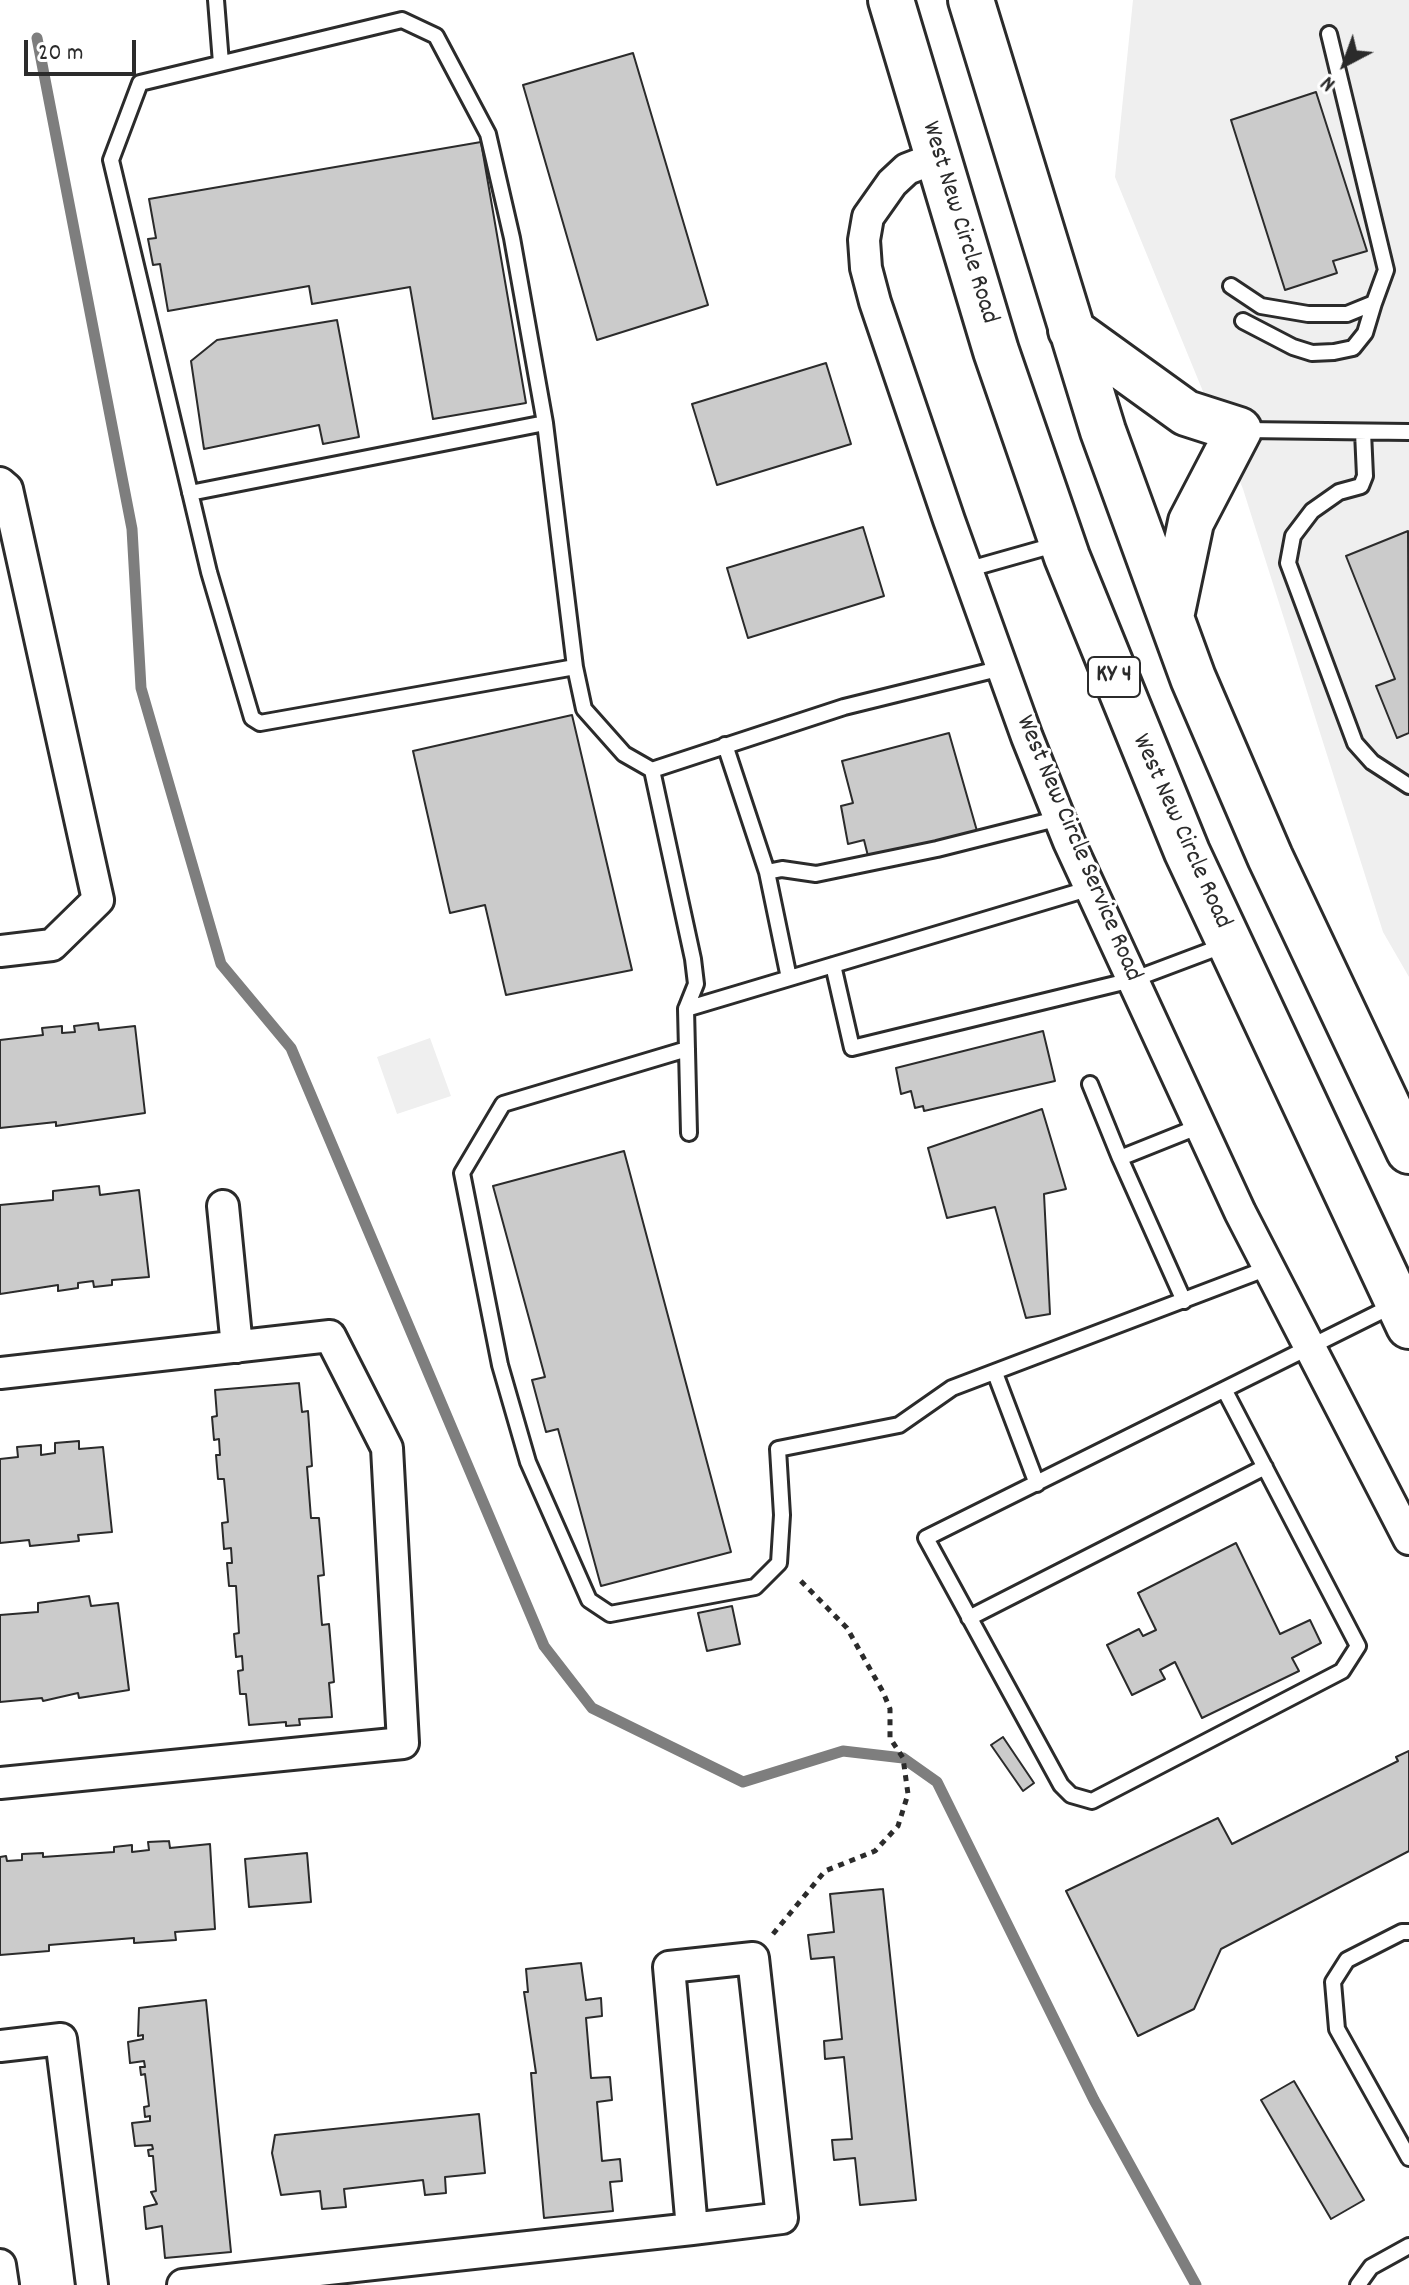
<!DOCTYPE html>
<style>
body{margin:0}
#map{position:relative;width:1409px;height:2285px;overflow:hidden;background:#fff;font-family:Dekko,sans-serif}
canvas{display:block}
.north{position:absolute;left:1305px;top:24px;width:80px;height:80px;-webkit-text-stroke:6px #fff;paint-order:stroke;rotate:221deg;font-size:22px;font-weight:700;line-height:32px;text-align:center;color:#2b2b2b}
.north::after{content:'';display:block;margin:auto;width:28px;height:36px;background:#2b2b2b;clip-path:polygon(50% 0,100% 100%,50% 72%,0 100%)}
.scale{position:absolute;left:24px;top:40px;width:112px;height:36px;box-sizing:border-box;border:4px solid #2b2b2b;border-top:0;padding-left:10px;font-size:24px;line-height:28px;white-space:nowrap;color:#2b2b2b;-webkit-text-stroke:6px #fff;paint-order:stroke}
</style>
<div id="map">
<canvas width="1409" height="2285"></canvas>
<div class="north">N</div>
<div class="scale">20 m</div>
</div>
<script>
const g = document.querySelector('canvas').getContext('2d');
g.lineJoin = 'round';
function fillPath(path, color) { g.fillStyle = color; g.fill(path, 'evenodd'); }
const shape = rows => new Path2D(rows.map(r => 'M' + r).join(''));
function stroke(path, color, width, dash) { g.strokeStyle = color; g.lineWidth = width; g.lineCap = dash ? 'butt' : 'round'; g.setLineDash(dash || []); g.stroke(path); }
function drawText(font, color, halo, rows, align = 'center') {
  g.font = font + ' Dekko,sans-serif'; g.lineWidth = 6; g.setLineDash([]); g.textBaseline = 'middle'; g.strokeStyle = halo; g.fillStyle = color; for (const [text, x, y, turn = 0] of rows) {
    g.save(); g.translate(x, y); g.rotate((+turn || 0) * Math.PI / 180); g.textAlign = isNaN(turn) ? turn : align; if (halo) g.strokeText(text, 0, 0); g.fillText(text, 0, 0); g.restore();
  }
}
const built = shape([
 [1133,0,1409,0,1409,977,1383,932,1243,489,1115,177],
 [430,1038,451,1096,397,1114,377,1057]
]);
const stream = shape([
 [37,38,132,529,141,688,221,964,291,1048,544,1646,592,1708,743,1782,843,1751,903,1758,937,1782,1094,2100,1196,2285]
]);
const building = shape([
 [633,53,708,305,597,340,523,85,633,53],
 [1316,92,1367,251,1333,261,1337,273,1285,290,1231,120,1316,92],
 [481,142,526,403,433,419,410,287,312,304,309,286,168,311,160,264,153,265,148,239,156,238,149,199,481,142],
 [337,320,359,437,323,444,319,425,204,449,191,361,217,340,337,320],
 [826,363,851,444,717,485,692,404,826,363],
 [863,527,884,596,748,638,727,568,863,527],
 [1408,531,1409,733,1397,738,1376,686,1395,679,1346,556,1408,531],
 [572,715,632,970,506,995,485,905,450,913,413,751,572,715],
 [949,733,977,831,869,860,864,840,848,844,841,806,853,803,842,761,949,733],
 [98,1023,99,1030,135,1026,145,1113,56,1126,56,1122,0,1128,0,1040,43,1035,42,1028,62,1026,62,1033,75,1032,74,1026,98,1023],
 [1043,1031,1055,1081,924,1111,923,1106,915,1108,911,1091,901,1094,896,1068,1043,1031],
 [1042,1109,1066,1189,1044,1194,1050,1314,1026,1318,995,1207,947,1218,928,1148,1042,1109],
 [624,1151,731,1552,601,1586,558,1429,546,1432,532,1380,545,1377,493,1186,624,1151],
 [99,1186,100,1195,139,1190,149,1277,112,1280,112,1285,94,1287,93,1281,78,1283,78,1288,58,1291,58,1285,0,1294,0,1205,53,1200,53,1191,99,1186],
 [299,1383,302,1412,308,1411,312,1466,307,1467,311,1518,319,1518,324,1575,318,1576,322,1625,329,1624,334,1682,329,1683,332,1717,299,1719,300,1725,286,1726,286,1722,249,1725,246,1694,240,1694,238,1671,243,1670,242,1656,236,1657,234,1634,239,1633,236,1586,229,1586,227,1563,232,1563,231,1548,224,1549,222,1523,228,1522,224,1479,218,1479,216,1455,220,1455,219,1439,214,1440,212,1417,217,1416,215,1390,299,1383],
 [79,1441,79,1449,103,1447,112,1532,78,1535,79,1541,30,1546,29,1540,0,1543,0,1459,18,1457,17,1447,41,1445,41,1455,55,1453,55,1443,79,1441],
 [1236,1543,1280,1634,1310,1620,1321,1643,1292,1658,1299,1671,1202,1718,1175,1662,1160,1670,1165,1679,1132,1695,1107,1645,1139,1629,1143,1636,1156,1630,1138,1593,1236,1543],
 [89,1596,91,1606,118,1603,129,1690,79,1698,78,1693,43,1701,42,1698,0,1702,0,1615,38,1612,38,1603,89,1596],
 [732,1606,740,1644,707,1651,698,1613,732,1606],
 [1003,1737,1034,1783,1023,1791,991,1745,1003,1737],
 [1409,1751,1409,1851,1221,1949,1194,2009,1138,2036,1066,1891,1218,1818,1232,1844,1398,1761,1396,1757,1409,1751],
 [169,1841,170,1848,210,1844,215,1929,175,1932,176,1940,134,1943,134,1938,49,1945,49,1951,0,1955,0,1857,6,1856,7,1861,22,1860,22,1854,43,1853,43,1857,114,1852,114,1847,132,1845,132,1852,149,1850,148,1842,169,1841],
 [307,1853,311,1902,249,1907,245,1859,307,1853],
 [883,1889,916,2200,860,2205,855,2158,834,2160,832,2140,852,2139,844,2057,825,2059,824,2041,842,2039,834,1957,811,1959,808,1935,834,1932,830,1894,883,1889],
 [581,1963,586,2000,601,1998,602,2016,586,2018,591,2078,610,2077,612,2100,597,2102,602,2161,620,2159,622,2181,610,2182,613,2211,544,2218,531,2073,536,2073,524,1992,528,1992,526,1969,581,1963],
 [206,2000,231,2252,165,2258,162,2226,146,2229,144,2207,157,2204,151,2192,156,2191,153,2156,149,2156,148,2150,153,2149,152,2145,135,2146,132,2123,150,2121,150,2116,145,2117,144,2107,149,2106,145,2074,141,2075,140,2067,145,2067,144,2061,130,2063,128,2042,143,2039,143,2035,138,2036,139,2008,206,2000],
 [1294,2081,1364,2200,1331,2219,1261,2100,1294,2081],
 [479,2114,485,2173,445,2177,446,2193,425,2195,423,2180,344,2189,346,2207,322,2209,320,2191,281,2195,272,2153,275,2135,479,2114]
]);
const path = shape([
 [773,1934,825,1871,875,1851,898,1826,908,1794,903,1758,890,1738,890,1709,883,1692,847,1628,798,1578]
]);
const service = shape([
 [216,0,221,63],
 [1231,286,1261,306,1308,314,1347,314,1374,303,1386,270,1329,34],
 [1243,321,1293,347,1312,353,1334,352,1353,348,1365,333,1374,303],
 [1244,430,1409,432],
 [1363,432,1365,476,1361,486,1339,492,1312,511,1293,536,1288,563,1355,743,1372,762,1409,786],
 [190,493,545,423],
 [966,570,1058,544],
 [575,667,260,723,252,718,209,572,111,160,140,83,402,20,436,36,488,134,512,238,545,423,575,667,584,709,624,754,652,770,844,707,1002,668],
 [725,745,767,872],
 [652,770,693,959,696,984,686,1009],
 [833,965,852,1048,1132,980,1225,945],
 [789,978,767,872,782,869,816,874,937,849,1060,818],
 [687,1049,503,1104,462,1173,500,1365,528,1462,589,1600,610,1614,755,1587,779,1563,782,1515,778,1449,899,1425,952,1388,1268,1268],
 [1090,1084,1120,1158,1200,1126],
 [689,1133,686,1009,1091,888],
 [1120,1158,1184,1301],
 [995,1373,1037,1484],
 [1225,1391,1358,1646,1342,1671,1092,1801,1071,1795,1061,1785,926,1538,1396,1304],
 [969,1618,1265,1467],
 [1409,1932,1402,1932,1347,1960,1333,1982,1337,2029,1409,2158],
 [1358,2285,1371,2267,1409,2246]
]);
const minor = shape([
 [940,164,920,164,907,169,892,183,868,217,864,240,866,268,875,302,949,520,1027,737,1069,842,1240,1212,1409,1539],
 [0,483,7,489,98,900,52,945,0,951],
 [223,1206,237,1347],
 [0,1373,330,1336,387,1448,403,1743,0,1783],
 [0,2046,61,2039,92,2285],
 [0,2265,3,2285],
 [183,2285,692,2229,782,2218,753,1958,669,1967,692,2229]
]);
const trunk = shape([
 [891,0,996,351,1067,557,1187,852,1409,1326],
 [971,0,1103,431,1193,678,1270,857,1409,1151],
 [1071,330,1186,413,1239,430,1191,522,1171,617]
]);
const shields = [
 [1114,677,52]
];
const shieldNames = [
 ["KY 4",1114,677]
];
const streetNames = [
 ["West New Circle Road",958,223,73],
 ["West New Circle Road",1180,832,66],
 ["West New Circle Service Road",1077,849,67]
];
fillPath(built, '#efefef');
stroke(stream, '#7e7e7e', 11);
fillPath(building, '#cbcbcb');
stroke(building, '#2b2b2b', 2);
stroke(service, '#2b2b2b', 20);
stroke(minor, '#2b2b2b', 36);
stroke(trunk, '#2b2b2b', 50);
stroke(path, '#2b2b2b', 5, [6, 6]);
stroke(service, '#fff', 14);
stroke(minor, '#fff', 30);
stroke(trunk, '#fff', 44);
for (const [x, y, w] of shields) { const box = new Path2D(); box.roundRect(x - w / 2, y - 20, w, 40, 6); g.fillStyle = '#fff'; g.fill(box); stroke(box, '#2b2b2b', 2); }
drawText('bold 24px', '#2b2b2b', null, shieldNames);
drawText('26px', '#2b2b2b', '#fff', streetNames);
</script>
